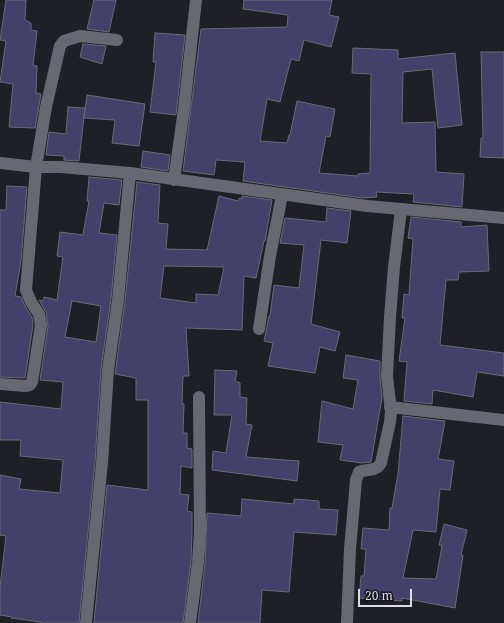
<!DOCTYPE html>
<style>
body{margin:0}
#map{position:relative;width:504px;height:623px;overflow:hidden;background:#1f1f28;font-family:"Noto Serif",serif}
canvas{display:block}
.scale{position:absolute;left:358px;top:589px;width:54px;height:18px;box-sizing:border-box;border:2px solid #dcdce3;border-top:0;padding-left:5px;font-size:12px;line-height:14px;white-space:nowrap;color:#dcdce3;-webkit-text-stroke:3px #16151e;paint-order:stroke}
</style>
<div id="map">
<canvas width="504" height="623"></canvas>
<div class="scale">20 m</div>
</div>
<script>
const g = document.querySelector('canvas').getContext('2d');
g.lineJoin = 'round';
function fillPath(path, color) { g.fillStyle = color; g.fill(path, 'evenodd'); }
const shape = rows => new Path2D(rows.map(r => 'M' + r).join(''));
function stroke(path, color, width, dash) { g.strokeStyle = color; g.lineWidth = width; g.lineCap = dash ? 'butt' : 'round'; g.setLineDash(dash || []); g.stroke(path); }
const building = shape([
 [6,0,26,0,25,20,31,23,31,30,37,31,33,65,37,66,36,93,41,94,35,128,9,127,13,84,0,82,6,41,0,40,6,0],
 [94,0,116,0,109,32,87,29,94,0],
 [244,0,332,0,329,15,339,17,331,47,304,40,299,61,291,59,280,102,267,99,260,141,287,143,289,135,290,135,297,101,335,109,330,137,326,136,319,173,358,176,358,174,370,173,371,74,352,73,353,48,398,50,398,59,455,53,462,125,438,128,432,69,403,72,402,123,435,122,436,172,464,174,462,207,413,202,414,194,376,192,377,197,362,198,243,181,245,162,216,160,214,175,183,171,201,29,287,27,288,15,243,9,244,0],
 [155,33,185,35,176,115,150,112,156,62,153,62,155,33],
 [83,44,106,46,102,64,80,57,83,44],
 [481,52,504,52,504,158,480,157,481,138,483,138,481,52],
 [87,95,145,104,139,146,112,143,115,120,84,118,87,95],
 [68,107,85,108,79,161,64,160,64,156,46,155,49,132,66,134,68,107],
 [143,151,170,155,168,171,141,167,143,151],
 [89,177,122,180,119,205,104,203,99,233,117,235,111,299,101,369,95,462,79,623,47,623,11,618,12,617,0,615,0,587,6,536,0,535,0,475,21,479,19,489,60,493,63,460,20,456,21,440,0,440,0,402,61,409,63,382,40,380,48,326,46,312,39,300,43,301,44,297,57,300,63,257,57,256,60,232,83,235,89,201,87,201,89,177],
 [72,301,101,306,96,342,65,337,72,301],
 [137,182,160,185,158,223,168,224,166,249,207,250,219,196,238,201,239,198,242,199,242,196,272,200,265,241,264,241,256,278,244,276,242,330,186,328,189,376,183,376,182,404,184,404,183,433,187,433,187,448,192,449,192,468,181,466,180,494,189,495,187,511,192,512,192,532,191,561,183,623,94,623,107,485,148,490,148,400,136,400,136,378,115,374,125,301,137,182],
 [164,266,224,267,218,295,196,294,196,303,160,298,164,266],
 [7,186,27,187,21,261,15,296,21,297,25,306,32,317,33,325,25,378,0,377,0,210,6,210,7,186],
 [327,208,351,211,347,243,321,240,311,324,340,332,335,351,320,347,315,373,268,366,273,343,264,341,269,316,270,316,274,285,299,288,304,245,280,243,285,218,326,222,327,208],
 [411,217,461,222,461,227,487,225,489,271,459,272,458,280,446,280,440,345,504,353,504,376,477,372,473,397,433,390,432,404,404,401,407,362,399,361,405,318,402,318,404,294,409,295,413,239,408,238,411,217],
 [346,355,380,361,380,377,382,398,371,462,362,463,340,460,343,445,318,442,322,401,353,409,358,380,343,378,346,355],
 [215,370,237,371,235,381,240,383,240,397,247,398,246,424,252,425,246,457,299,461,297,481,212,470,213,451,226,453,232,415,214,415,215,370],
 [403,416,445,421,438,459,454,461,450,490,440,489,436,532,413,530,403,578,436,579,442,546,439,545,444,524,467,530,461,555,463,555,455,608,402,598,402,601,359,598,361,576,364,576,366,549,361,549,363,528,389,530,390,508,392,508,398,474,403,416],
 [242,499,294,504,294,499,319,501,319,509,338,510,336,535,294,532,289,592,262,590,260,623,198,623,205,563,207,513,241,516,242,499]
]);
const street = shape([
 [0,163,36,167,61,167,130,173,118,300,108,370,102,463,86,623],
 [130,173,367,206,504,218],
 [174,180,184,109,196,0],
 [259,329,270,256,282,195],
 [0,384,26,386,30,385,32,382,41,325,39,314,31,302,26,290,36,167,46,107,60,46,64,41,80,36,117,40],
 [390,407,504,420],
 [190,623,198,562,200,532,199,397],
 [347,623,350,549,356,480,359,472,362,471,374,469,378,467,381,463,390,422,391,411,387,376,390,317,394,267,401,210]
]);
fillPath(building, '#43406a');
stroke(building, '#6b6a76', 1);
stroke(street, '#686873', 12);
</script>
